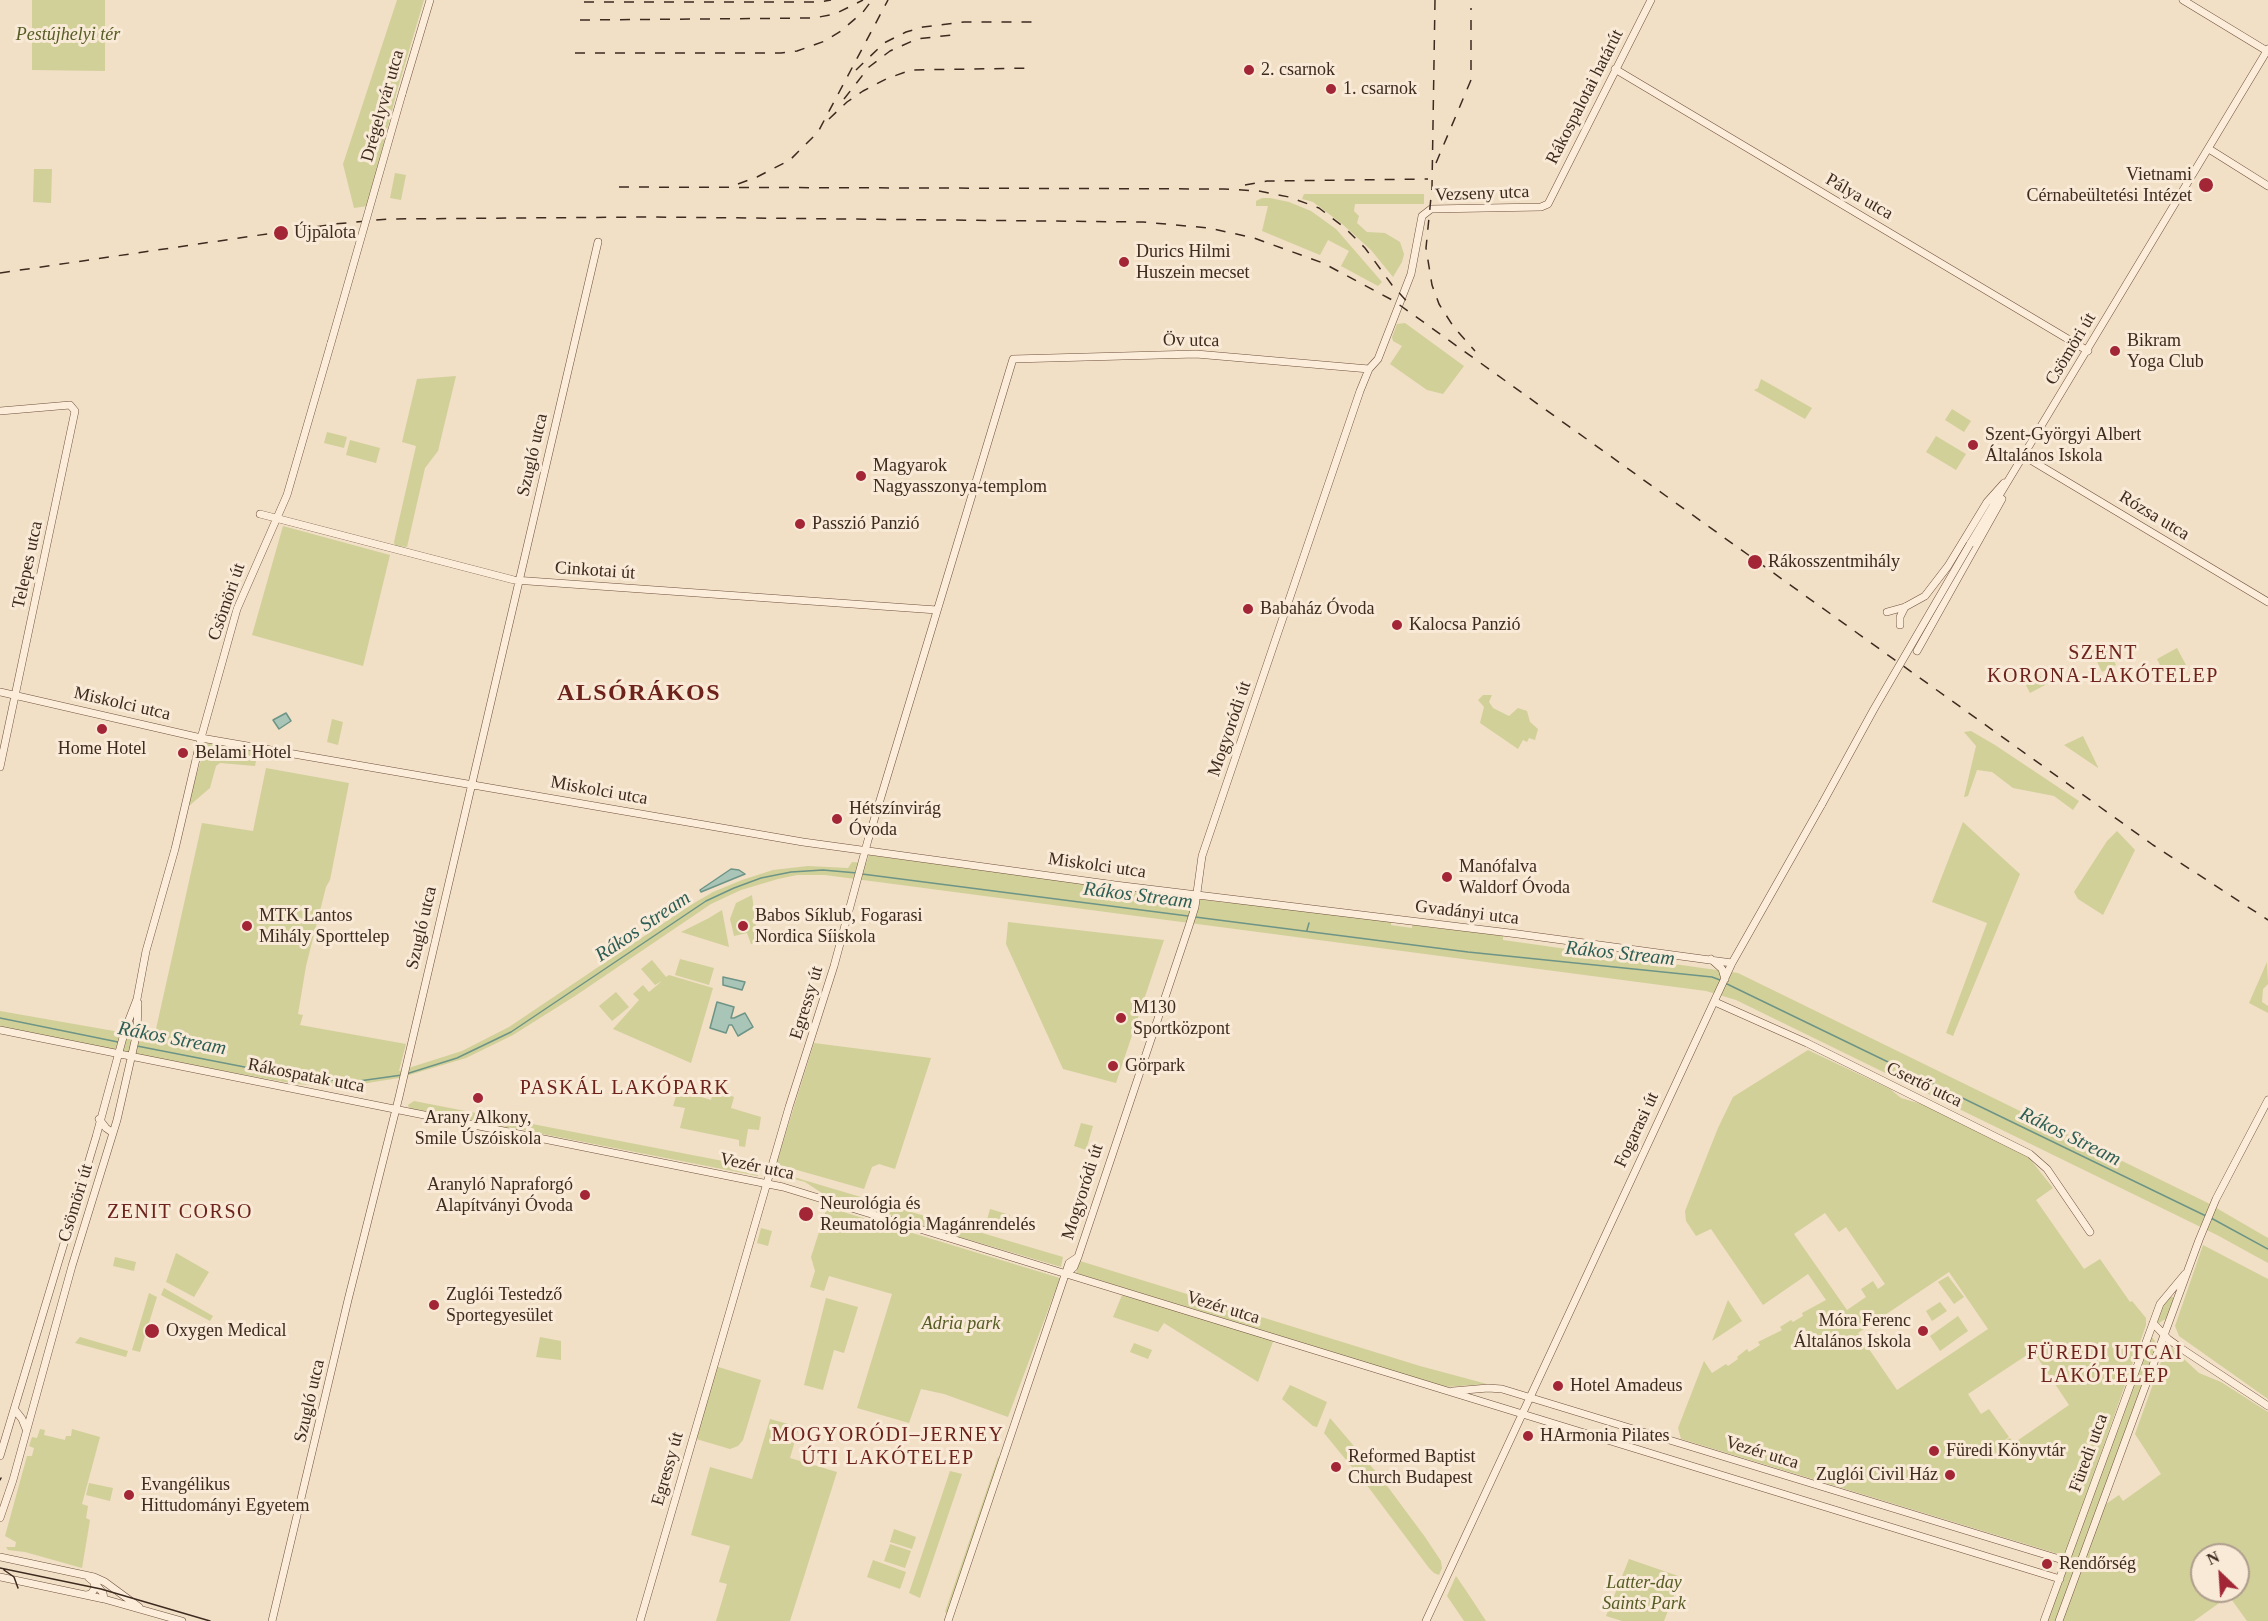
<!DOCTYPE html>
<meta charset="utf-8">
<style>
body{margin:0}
#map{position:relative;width:2268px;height:1621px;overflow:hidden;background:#f1dfc6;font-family:"Times New Roman",serif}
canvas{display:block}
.north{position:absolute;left:2190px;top:1543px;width:60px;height:60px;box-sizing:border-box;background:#f8ead6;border:2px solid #ae9d8d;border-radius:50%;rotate:335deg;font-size:16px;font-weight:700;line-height:24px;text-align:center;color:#3e2a1f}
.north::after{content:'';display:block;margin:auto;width:21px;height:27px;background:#a22636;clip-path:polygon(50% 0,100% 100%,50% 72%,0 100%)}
</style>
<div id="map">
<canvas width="2268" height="1621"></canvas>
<div class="north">N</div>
</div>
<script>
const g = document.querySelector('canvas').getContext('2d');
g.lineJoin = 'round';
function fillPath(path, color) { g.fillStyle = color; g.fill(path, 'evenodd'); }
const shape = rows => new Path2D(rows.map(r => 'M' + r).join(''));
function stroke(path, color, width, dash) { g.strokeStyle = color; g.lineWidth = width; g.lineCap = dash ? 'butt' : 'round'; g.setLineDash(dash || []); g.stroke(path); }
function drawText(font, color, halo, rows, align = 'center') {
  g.font = font + ' "Times New Roman",serif'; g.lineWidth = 6; g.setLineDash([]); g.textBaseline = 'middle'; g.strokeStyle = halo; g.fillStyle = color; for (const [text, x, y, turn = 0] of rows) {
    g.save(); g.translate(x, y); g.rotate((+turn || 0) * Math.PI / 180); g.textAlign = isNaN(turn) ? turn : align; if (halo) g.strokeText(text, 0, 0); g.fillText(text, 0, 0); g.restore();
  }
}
const green = shape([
 [32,0,105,0,105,71,32,70],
 [397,0,424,0,397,91,368,206,354,208,343,164],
 [34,169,52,169,51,203,33,202],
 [395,173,406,175,401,200,390,198],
 [1304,194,1424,194,1424,204,1355,204,1354,211,1359,216,1357,223,1367,232,1385,233,1400,242,1404,254,1402,262,1393,277,1371,250,1341,223,1313,202,1302,199],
 [1262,198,1270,198,1289,202,1311,211,1336,229,1382,282,1378,286,1341,266,1349,251,1328,240,1320,255,1262,231,1268,206,1256,206,1256,201],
 [1405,323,1464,366,1443,394,1427,390,1390,364,1402,346,1393,341,1392,337,1397,324],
 [456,376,438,451,425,468,407,547,395,546,394,542,416,446,402,442,417,379],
 [1761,379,1812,408,1805,419,1754,390,1758,388],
 [1952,409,1971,421,1964,432,1945,420],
 [327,432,347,437,344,448,324,443],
 [1936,436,1966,454,1956,470,1926,452],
 [350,440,380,448,376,463,346,455],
 [283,526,390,555,363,666,252,635],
 [2106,644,2116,665,2102,672,2092,651],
 [2177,648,2187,667,2166,677,2157,659],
 [2037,670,2045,685,2030,693,2022,677],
 [1483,695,1492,695,1489,702,1493,708,1509,716,1518,708,1527,711,1530,722,1538,729,1535,740,1529,738,1527,742,1523,740,1518,749,1480,723,1484,707,1478,700],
 [332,719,343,722,338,745,327,742],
 [1971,731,1995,745,2079,801,2073,810,2054,796,2013,788,1992,772,1977,770,1968,796,1964,797,1976,746,1964,732],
 [2083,736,2098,767,2098,768,2064,745],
 [206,743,258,751,255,766,220,763,216,766,210,788,190,805,188,804],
 [266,768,349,783,330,880,326,887,306,966,298,1014,303,1015,300,1025,406,1044,399,1071,462,1051,509,1027,689,906,713,892,742,880,773,870,808,866,848,868,852,862,866,863,869,855,1228,903,1227,901,1391,921,1391,925,1412,928,1412,925,1503,936,1503,940,1738,973,2206,1202,2268,1238,2268,1263,2217,1235,1736,1000,1706,991,825,875,797,875,778,879,741,890,711,904,575,996,513,1035,466,1058,399,1078,342,1087,295,1084,111,1050,0,1027,0,1011,154,1038,202,823,253,831],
 [1963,822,2020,874,1953,1036,1946,1033,1987,923,1932,902],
 [2117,831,2135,850,2103,915,2078,899,2074,892,2107,841],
 [752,895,758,942,751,944,747,933,734,936,730,919,736,903],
 [722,910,729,947,681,932,709,918],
 [1008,922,1164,940,1116,1083,1063,1069,1006,944],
 [680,959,714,968,709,985,675,975],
 [652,960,666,977,669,975,713,988,691,1063,613,1029,639,1000,633,994,643,985,649,992,662,981,655,985,641,969],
 [2267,962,2268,984,2263,989,2262,1002,2268,1006,2268,1013,2249,1003],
 [616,992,629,1007,612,1021,599,1006],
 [814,1043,931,1058,895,1169,879,1164,872,1167,864,1189,776,1164],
 [1808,1050,1890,1089,1901,1098,1928,1106,2020,1152,2030,1159,2053,1188,2036,1200,2084,1269,2100,1259,2130,1302,2132,1301,2146,1318,2146,1325,2065,1556,1681,1439,1678,1428,1704,1361,1712,1373,1726,1364,1728,1366,1738,1359,1737,1357,1747,1349,1749,1352,1760,1345,1758,1342,1782,1330,1780,1327,1791,1320,1793,1322,1803,1316,1802,1313,1826,1300,1808,1274,1763,1305,1711,1229,1696,1236,1686,1221,1685,1211,1718,1128,1733,1097],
 [1825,1213,1839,1232,1846,1227,1885,1284,1878,1289,1873,1281,1861,1289,1866,1297,1847,1310,1794,1234],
 [1949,1272,1988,1329,1897,1390,1858,1333],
 [2033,1351,2069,1405,2014,1443,2010,1438,2001,1443,2009,1437,1989,1409,1981,1414,1968,1394],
 [714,1089,734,1097,731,1108,761,1117,759,1130,748,1129,745,1147,739,1146,739,1140,680,1128,685,1108,673,1106,678,1090,711,1100],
 [414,1101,759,1168,758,1176,409,1108,408,1105],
 [1081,1123,1093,1126,1086,1150,1074,1146],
 [780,1173,1063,1257,1061,1267,831,1199,805,1182,779,1175],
 [827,1207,1060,1278,1008,1417,944,1394,921,1389,909,1423,857,1408,892,1294,829,1276,824,1291,810,1287,815,1271,811,1257],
 [990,1209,1010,1215,1006,1226,987,1220],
 [761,1228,772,1231,768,1246,757,1243],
 [2203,1245,2268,1279,2268,1399,2179,1336,2175,1326],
 [176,1253,209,1272,194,1297,166,1282],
 [115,1257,136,1262,134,1271,113,1266],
 [1080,1261,1420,1366,1487,1384,1445,1387,1076,1273],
 [1948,1276,1964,1297,1954,1304,1938,1282],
 [164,1288,213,1316,210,1321,161,1295],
 [149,1293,157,1297,140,1352,132,1350],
 [1122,1295,1274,1339,1258,1382,1164,1323,1158,1332,1113,1317],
 [2170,1297,2173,1297,2174,1300,2167,1318,2159,1323,2156,1321,2160,1311],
 [826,1298,858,1307,844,1353,834,1350,823,1390,804,1385],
 [1728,1300,1742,1321,1712,1341],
 [1940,1302,1947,1311,1932,1321,1926,1311],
 [1958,1316,1968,1331,1940,1351,1930,1336],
 [2151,1336,2157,1344,2055,1621,2047,1621],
 [80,1337,128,1351,126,1357,75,1343],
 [540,1337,561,1341,561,1360,536,1357],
 [1134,1343,1152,1350,1148,1359,1130,1352],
 [2171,1347,2199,1373,2221,1382,2268,1412,2268,1621,2247,1621,2229,1596,2194,1621,2061,1621,2103,1506,2119,1495,2123,1501,2161,1474,2135,1434,2166,1348],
 [2202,1555,2238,1555,2238,1591,2202,1591],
 [715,1366,761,1380,743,1440,738,1446,730,1449,693,1438],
 [1290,1385,1327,1402,1317,1427,1313,1426,1282,1399],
 [1330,1418,1382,1479,1425,1537,1441,1561,1442,1568,1439,1575,1434,1573,1429,1568,1369,1488,1324,1433],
 [770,1419,799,1427,790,1458,837,1472,790,1621,716,1621,727,1584,719,1582,730,1546,691,1535,710,1467,752,1479],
 [40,1429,45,1430,44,1435,65,1440,66,1436,71,1436,72,1429,100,1437,82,1504,88,1506,86,1518,90,1520,82,1568,25,1552,8,1550,6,1547,15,1547,16,1542,5,1536,27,1456,32,1456,34,1448,29,1446,32,1437,37,1438],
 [998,1457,1002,1458,949,1614,945,1612],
 [950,1471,962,1474,920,1598,909,1593],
 [89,1483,113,1488,110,1501,86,1495],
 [894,1529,916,1537,912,1549,890,1542],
 [890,1544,911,1551,905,1568,884,1561],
 [1629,1559,1681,1577,1664,1621,1622,1621,1606,1616],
 [873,1560,906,1572,900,1589,867,1577],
 [1456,1576,1467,1592,1486,1621,1464,1621,1447,1596]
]);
const water = shape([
 [286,713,291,721,279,729,273,720,286,713],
 [731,869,739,870,745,874,701,892,700,890,731,869],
 [723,977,745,982,742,990,723,985,723,977],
 [717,1002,734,1007,731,1018,734,1018,745,1013,753,1027,738,1036,732,1025,729,1025,726,1033,710,1028,717,1002]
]);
const stream = shape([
 [862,874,1188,916],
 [1195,917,1468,952,1712,977,1720,980],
 [1307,930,1309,923],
 [1725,983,2206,1216],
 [0,1018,118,1042],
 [137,1046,306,1079,359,1081,402,1075],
 [406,1074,457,1058,511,1032,706,901,734,888,761,878,791,872,823,870,857,873],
 [2211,1218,2268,1249]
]);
const secondary = shape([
 [2183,0,2267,51],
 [1615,69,2088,351],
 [402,94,430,0],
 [2209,149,2268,186],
 [0,411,70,405,75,411,0,767],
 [2024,456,2268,602],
 [260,514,514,580,937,610],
 [1970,544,2268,49],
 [1887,612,1905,607,1925,596,1948,566,1987,502,2004,483],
 [1900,625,1900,617,1905,607],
 [1917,651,2002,499],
 [0,692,201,738,803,842,1115,885,1518,934,1732,963],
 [1711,959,1722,969,1725,979],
 [1715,1002,1807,1043,2030,1154,2047,1169,2090,1232],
 [0,1030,783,1187,2060,1579],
 [99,1119,106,1128,113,1133],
 [1066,1274,1074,1267,1078,1257,1189,926,1195,907,1202,856,1360,391,1369,369,1378,359,1411,274,1422,216,1431,209,1541,207,1548,204,1651,0],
 [2153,1323,2168,1339,2182,1349,2268,1406],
 [1453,1391,1488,1388,1502,1389,2066,1561],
 [15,1410,22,1419,26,1429],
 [0,1456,96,1137,125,1030,137,999,146,951,175,849,201,738,237,609,287,495,331,343],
 [0,1518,13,1480,72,1266,117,1120,137,1032,138,1003],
 [0,1557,94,1577,105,1582,139,1607],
 [0,1577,104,1599,182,1621],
 [94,1582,103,1593,104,1599],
 [87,1595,91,1594,95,1588,94,1582,89,1578],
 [272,1621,348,1300,399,1097,598,242],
 [640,1621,789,1107,834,966,868,840,1013,359,1196,354,1369,369],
 [948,1621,1069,1263,1078,1257],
 [1426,1621,1732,963,1822,804],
 [2044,1621,2160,1304,2185,1274],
 [2059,1621,2199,1240,2216,1199,2268,1100]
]);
const tram = shape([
 [0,1480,1,1478],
 [0,1568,101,1589,210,1621],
 [4,1570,14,1577,18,1588]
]);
const rail = shape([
 [1435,0,1432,187,1426,248,1432,285,1439,304,1453,326,1475,351],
 [584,2,819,2,831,0],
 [580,20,814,18,835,14,863,0],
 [575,53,781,53,797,51,825,41,841,31,863,12,872,0],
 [856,70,884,43,906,32,923,27,964,22,1033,22],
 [844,99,869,67,890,51,917,39,952,35],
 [829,119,847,102,863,91,886,79,911,70,1033,68],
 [1436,163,1471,80,1471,8],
 [738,184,757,177,790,160,818,132,888,0],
 [1245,185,1267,181,1428,179],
 [619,187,1224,189,1259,191,1289,197,1319,208,1345,228,1365,248,1392,285,1412,307],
 [0,273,335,224,388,219,651,217,1143,222,1209,228,1254,238,1323,263,1394,301,2153,845,2268,920]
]);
const secondaryBridge = shape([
 [331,343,402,94],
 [1822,804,1874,709,1970,544]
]);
const markers = [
 [1249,70,6,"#a22636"],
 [1331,89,6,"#a22636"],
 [2206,185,8,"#a22636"],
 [281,233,8,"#a22636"],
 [1124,262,6,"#a22636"],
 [2115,351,6,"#a22636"],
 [1973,445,6,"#a22636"],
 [861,476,6,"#a22636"],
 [800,524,6,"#a22636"],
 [1755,562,8,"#a22636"],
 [1248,609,6,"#a22636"],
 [1397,625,6,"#a22636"],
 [102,729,6,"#a22636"],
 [183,753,6,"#a22636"],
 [837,819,6,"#a22636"],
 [1447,877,6,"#a22636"],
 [247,926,6,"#a22636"],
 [743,926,6,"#a22636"],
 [1121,1018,6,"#a22636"],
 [1113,1066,6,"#a22636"],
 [478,1098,6,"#a22636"],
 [585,1195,6,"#a22636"],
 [806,1214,8,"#a22636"],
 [434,1305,6,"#a22636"],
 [152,1331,8,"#a22636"],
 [1923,1331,6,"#a22636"],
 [1558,1386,6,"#a22636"],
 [1528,1436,6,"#a22636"],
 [1934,1451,6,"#a22636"],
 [1336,1467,6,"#a22636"],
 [1950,1475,6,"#a22636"],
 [129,1495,6,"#a22636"],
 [2047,1564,6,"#a22636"]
];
const parkNames = [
 ["Pestújhelyi tér",68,35],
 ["Adria park",961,1324],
 ["Latter-day",1644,1583],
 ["Saints Park",1644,1604]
];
const poiNames = [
 ["2. csarnok",1261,70],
 ["1. csarnok",1343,89],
 ["Vietnami",2192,175,"right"],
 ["Cérnabeültetési Intézet",2192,196,"right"],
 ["Újpalota",294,233],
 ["Durics Hilmi",1136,252],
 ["Huszein mecset",1136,273],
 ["Bikram",2127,341],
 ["Yoga Club",2127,362],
 ["Szent-Györgyi Albert",1985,435],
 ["Általános Iskola",1985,456],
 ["Magyarok",873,466],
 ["Nagyasszonya-templom",873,487],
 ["Passzió Panzió",812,524],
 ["Rákosszentmihály",1768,562],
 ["Babaház Óvoda",1260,609],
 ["Kalocsa Panzió",1409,625],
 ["Home Hotel",102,749,"center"],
 ["Belami Hotel",195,753],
 ["Hétszínvirág",849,809],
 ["Óvoda",849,830],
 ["Manófalva",1459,867],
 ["Waldorf Óvoda",1459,888],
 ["MTK Lantos",259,916],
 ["Mihály Sporttelep",259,937],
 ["Babos Síklub, Fogarasi",755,916],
 ["Nordica Síiskola",755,937],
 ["M130",1133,1008],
 ["Sportközpont",1133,1029],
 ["Görpark",1125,1066],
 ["Arany Alkony,",478,1118,"center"],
 ["Smile Úszóiskola",478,1139,"center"],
 ["Aranyló Napraforgó",573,1185,"right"],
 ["Alapítványi Óvoda",573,1206,"right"],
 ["Neurológia és",820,1204],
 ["Reumatológia Magánrendelés",820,1225],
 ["Zuglói Testedző",446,1295],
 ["Sportegyesület",446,1316],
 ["Móra Ferenc",1911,1321,"right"],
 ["Általános Iskola",1911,1342,"right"],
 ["Oxygen Medical",166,1331],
 ["Hotel Amadeus",1570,1386],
 ["HArmonia Pilates",1540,1436],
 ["Füredi Könyvtár",1946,1451],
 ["Reformed Baptist",1348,1457],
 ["Church Budapest",1348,1478],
 ["Zuglói Civil Ház",1938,1475,"right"],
 ["Evangélikus",141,1485],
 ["Hittudományi Egyetem",141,1506],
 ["Rendőrség",2059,1564]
];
const streetNames = [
 ["Rákospalotai határút",1585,97,-63],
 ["Drégelyvár utca",383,106,-74],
 ["Vezseny utca",1482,194,-2],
 ["Pálya utca",1859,197,30],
 ["Öv utca",1191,341,1],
 ["Csömöri út",2071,349,-59],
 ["Szugló utca",533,455,-77],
 ["Rózsa utca",2154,516,31],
 ["Telepes utca",28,565,-78],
 ["Cinkotai út",595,571,4],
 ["Csömöri út",227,602,-71],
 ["Miskolci utca",122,704,13],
 ["Mogyoródi út",1230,729,-71],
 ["Miskolci utca",599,791,10],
 ["Miskolci utca",1097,866,8],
 ["Gvadányi utca",1467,913,7],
 ["Szugló utca",422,928,-77],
 ["Egressy út",807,1003,-73],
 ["Rákospatak utca",306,1076,11],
 ["Csertő utca",1924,1085,26],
 ["Fogarasi út",1637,1130,-65],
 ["Vezér utca",757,1167,12],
 ["Mogyoródi út",1083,1192,-72],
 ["Csömöri út",76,1203,-73],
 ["Vezér utca",1223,1308,17],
 ["Szugló utca",310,1401,-77],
 ["Vezér utca",1762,1453,17],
 ["Füredi utca",2089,1453,-70],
 ["Egressy út",668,1469,-74]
];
const neighbourhoodNames = [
 ["SZENT",2103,654],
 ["KORONA-LAKÓTELEP",2103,677],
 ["PASKÁL LAKÓPARK",625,1089],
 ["ZENIT CORSO",180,1213],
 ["FÜREDI UTCAI",2105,1354],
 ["LAKÓTELEP",2105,1377],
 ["MOGYORÓDI–JERNEY",888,1436],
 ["ÚTI LAKÓTELEP",888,1459]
];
const waterNames = [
 ["Rákos Stream",1138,896,7],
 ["Rákos Stream",643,927,-34],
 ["Rákos Stream",1620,954,6],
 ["Rákos Stream",172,1039,11],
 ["Rákos Stream",2070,1137,26]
];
const districtNames = [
 ["ALSÓRÁKOS",639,694]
];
fillPath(green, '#d1d099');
fillPath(water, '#a8c5b8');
stroke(water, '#6d9486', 1.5);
stroke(stream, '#6d9486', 1.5);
stroke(secondary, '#70503d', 8);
stroke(secondary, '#fbedda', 7);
stroke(tram, '#3e2a1f', 1.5);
stroke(rail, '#3e2a1f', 1.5, [10, 10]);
stroke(secondaryBridge, '#70503d', 8, []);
stroke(secondaryBridge, '#fbedda', 7);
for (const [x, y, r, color] of markers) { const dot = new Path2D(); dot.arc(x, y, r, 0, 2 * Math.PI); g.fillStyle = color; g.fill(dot); stroke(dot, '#f8ead6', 2); }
drawText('italic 18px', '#555c24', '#f8ead6', parkNames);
drawText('18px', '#3e2a1f', '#f8ead6', poiNames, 'left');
drawText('18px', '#3e2a1f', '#f8ead6', streetNames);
g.letterSpacing = '1.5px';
drawText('20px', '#6d221b', '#f8ead6', neighbourhoodNames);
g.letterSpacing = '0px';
drawText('italic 20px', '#2d5e55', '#f8ead6', waterNames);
g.letterSpacing = '1.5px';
drawText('bold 24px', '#6d221b', '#f8ead6', districtNames);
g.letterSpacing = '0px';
</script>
